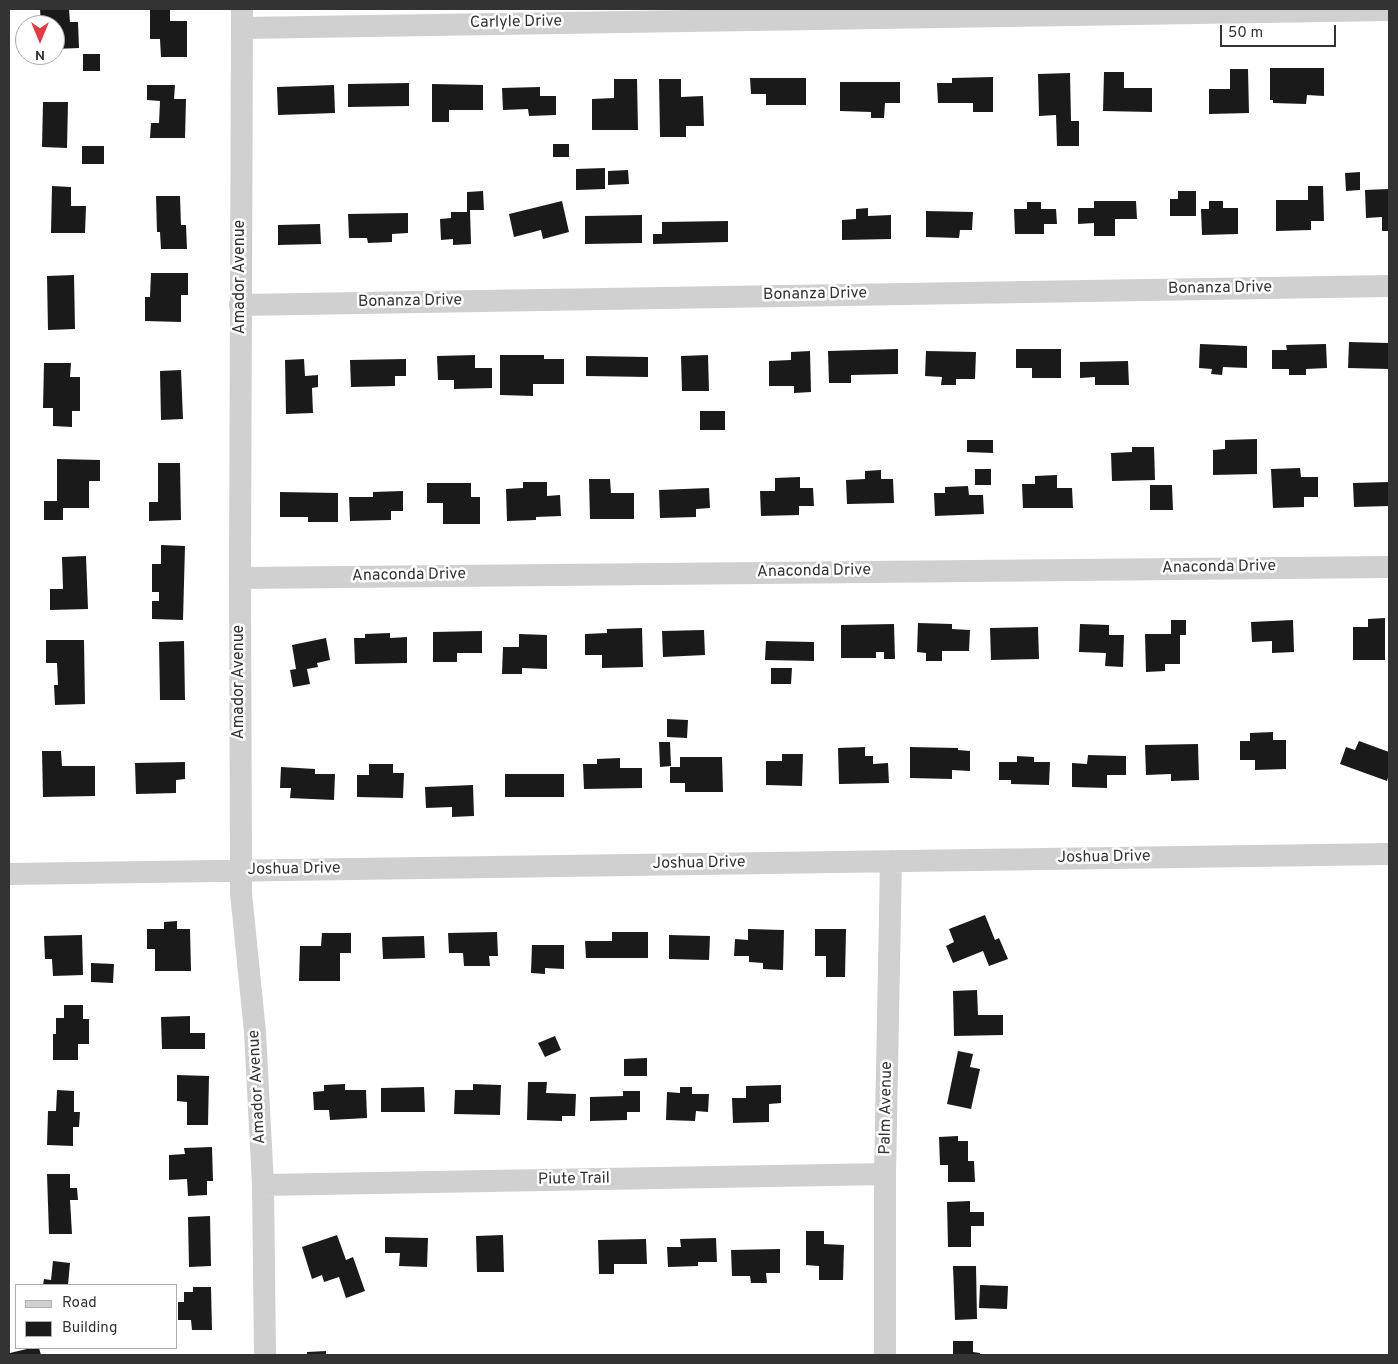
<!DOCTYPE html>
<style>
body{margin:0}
#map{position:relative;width:1398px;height:1364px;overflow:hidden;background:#fff;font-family:Overpass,sans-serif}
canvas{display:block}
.frame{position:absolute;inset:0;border:10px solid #333;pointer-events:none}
.legend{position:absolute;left:15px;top:1284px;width:162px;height:65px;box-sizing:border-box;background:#fff;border:1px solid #adadad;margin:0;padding:6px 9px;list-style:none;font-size:15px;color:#333}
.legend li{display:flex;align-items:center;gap:10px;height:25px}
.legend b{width:25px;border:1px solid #adadad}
.north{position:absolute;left:15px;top:15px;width:50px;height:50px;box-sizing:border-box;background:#fff;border:1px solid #adadad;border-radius:50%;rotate:180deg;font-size:14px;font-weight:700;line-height:20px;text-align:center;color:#333}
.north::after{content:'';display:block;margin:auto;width:18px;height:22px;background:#e63946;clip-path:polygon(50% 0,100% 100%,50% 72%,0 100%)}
.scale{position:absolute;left:1220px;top:25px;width:116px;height:22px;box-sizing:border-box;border:2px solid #333;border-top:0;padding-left:6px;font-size:15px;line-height:18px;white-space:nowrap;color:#333;-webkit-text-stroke:4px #fff;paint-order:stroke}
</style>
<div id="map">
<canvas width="1398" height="1364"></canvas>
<div class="frame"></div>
<ul class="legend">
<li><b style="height:6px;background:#d0d0d0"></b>Road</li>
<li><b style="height:14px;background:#1a1a1a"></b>Building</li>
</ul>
<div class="north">N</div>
<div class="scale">50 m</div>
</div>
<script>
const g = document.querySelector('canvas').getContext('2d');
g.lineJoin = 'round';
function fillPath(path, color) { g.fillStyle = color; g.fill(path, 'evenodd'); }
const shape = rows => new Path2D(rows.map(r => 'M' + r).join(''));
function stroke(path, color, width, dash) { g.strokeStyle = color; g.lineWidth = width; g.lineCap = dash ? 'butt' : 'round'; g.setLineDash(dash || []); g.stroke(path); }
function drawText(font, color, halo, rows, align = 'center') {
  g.font = font + ' Overpass,sans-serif'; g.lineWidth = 5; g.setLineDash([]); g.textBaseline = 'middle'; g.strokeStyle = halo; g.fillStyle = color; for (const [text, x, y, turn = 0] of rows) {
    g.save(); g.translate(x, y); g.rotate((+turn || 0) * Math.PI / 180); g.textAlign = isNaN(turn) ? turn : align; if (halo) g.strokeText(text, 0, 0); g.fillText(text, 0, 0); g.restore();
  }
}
const building = shape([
 [40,9,69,9,70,22,78,22,79,48,55,49,55,25,41,25],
 [150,9,170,9,170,21,187,21,187,57,161,57,160,39,150,39],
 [83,54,100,54,100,71,83,71],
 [1270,68,1324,68,1324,96,1307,95,1306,104,1273,103,1273,100,1270,100],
 [1230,69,1248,69,1249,113,1209,114,1209,89,1230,89],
 [1104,72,1124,72,1124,88,1152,88,1152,112,1103,111],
 [1070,73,1071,121,1079,121,1079,146,1057,146,1056,115,1039,116,1038,74],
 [993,77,993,112,973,112,973,103,938,103,937,83,952,83,952,78],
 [750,78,806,78,806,105,766,105,766,94,751,94],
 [614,79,637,79,638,130,592,130,592,99,614,98],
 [659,79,681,79,681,97,703,96,704,126,686,126,686,137,660,137],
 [840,82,900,82,900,103,885,103,884,118,871,118,871,112,840,111],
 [409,83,409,106,348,107,348,84],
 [432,84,483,85,483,110,449,110,449,122,432,122],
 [147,85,175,85,174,99,186,99,185,138,150,138,151,123,159,123,160,101,147,100],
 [334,85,335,113,278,115,277,87],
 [540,87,540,96,556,96,556,115,529,116,528,109,503,110,502,88],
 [43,102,68,102,67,148,42,147],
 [553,144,569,144,569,157,553,157],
 [82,146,104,146,104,164,82,164],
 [605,168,605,189,576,190,576,169],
 [628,170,629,184,608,185,608,171],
 [1360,172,1360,190,1346,191,1345,173],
 [52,186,71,187,71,206,86,206,85,233,51,233],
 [1308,186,1323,186,1324,221,1311,221,1311,230,1276,231,1276,200,1308,200],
 [1389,189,1389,231,1382,231,1382,217,1366,218,1365,190],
 [483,191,484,210,470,210,471,244,453,245,453,239,441,240,440,219,451,218,451,212,467,212,467,192],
 [1178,191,1196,191,1196,216,1170,216,1170,199,1178,199],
 [156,196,180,196,181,225,186,225,187,249,161,249,160,232,157,232],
 [562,201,569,232,543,239,541,230,514,237,509,214],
 [1094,201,1136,201,1137,219,1115,219,1115,236,1094,236,1094,223,1078,224,1078,208,1094,208],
 [1209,201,1223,201,1223,208,1238,208,1238,234,1202,235,1201,209,1209,209],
 [1027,202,1041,202,1041,209,1056,209,1057,224,1044,224,1044,234,1015,234,1014,209,1027,209],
 [868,208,868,216,891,215,891,239,842,240,842,220,856,219,856,209],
 [926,211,973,212,972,230,960,230,959,238,926,237],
 [408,213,408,233,392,234,392,242,368,243,367,238,349,238,348,214],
 [642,215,642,243,585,244,585,216],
 [728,221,728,242,653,244,653,234,662,234,662,222],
 [320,224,321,244,278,245,278,225],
 [151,273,188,273,188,295,181,295,181,322,145,321,145,297,150,297],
 [74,275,75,329,48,330,47,276],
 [1349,342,1389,343,1389,369,1348,368],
 [1200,344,1247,346,1247,368,1223,367,1222,375,1211,374,1212,369,1199,368],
 [1326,344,1327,368,1306,369,1306,375,1289,375,1289,369,1272,369,1272,350,1287,350,1286,345],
 [898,349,898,374,851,375,851,383,829,383,828,351],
 [1016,349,1061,349,1061,378,1032,378,1032,368,1016,368],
 [810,351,811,392,794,393,794,386,769,386,769,361,791,360,791,352],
 [926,351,976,352,975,379,956,379,956,385,941,385,942,377,925,376],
 [475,355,475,368,492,368,492,388,454,389,454,380,438,380,437,356],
 [500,355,544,355,544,359,564,359,564,384,533,384,533,396,500,395],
 [708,355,709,391,682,391,681,356],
 [586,356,648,357,648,377,586,376],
 [304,359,305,376,318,375,318,387,312,388,313,413,286,414,285,360],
 [406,359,406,376,395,376,395,386,351,387,350,360],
 [1128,361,1129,385,1095,385,1095,377,1080,378,1080,362],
 [44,363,71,363,70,377,80,377,80,411,72,411,72,427,53,426,53,408,43,408],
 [181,370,183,419,161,420,160,371],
 [700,411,725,411,725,430,700,430],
 [1257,439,1257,474,1213,475,1213,450,1225,449,1225,440],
 [967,440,993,440,993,453,967,452],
 [1132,447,1154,447,1155,480,1112,481,1111,453,1132,452],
 [57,459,100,460,100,481,89,481,89,508,63,508,63,520,44,520,44,501,57,501],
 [158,463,180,463,181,520,149,521,149,502,158,502],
 [1300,468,1301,477,1318,477,1318,497,1304,497,1304,507,1273,508,1271,469],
 [975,469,991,469,991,485,975,485],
 [881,470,881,479,893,479,894,503,847,504,846,480,865,479,865,471],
 [1057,475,1057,488,1072,488,1073,508,1023,508,1022,484,1035,484,1035,476],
 [800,477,800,488,813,488,814,506,799,506,799,515,761,516,760,491,775,491,775,478],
 [589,479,610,479,611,493,634,493,634,519,590,519],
 [523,482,547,482,547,496,560,495,561,516,536,517,536,520,507,521,506,489,523,488],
 [1389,482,1389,506,1354,507,1353,483],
 [427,483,471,483,471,497,480,497,480,524,443,524,443,503,427,503],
 [1150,485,1172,485,1173,510,1150,510],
 [968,486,969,495,983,495,984,514,935,516,934,493,945,493,945,487],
 [709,488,710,508,696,509,696,517,660,518,659,490],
 [403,491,403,511,391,511,391,520,350,521,349,497,373,497,373,492],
 [280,492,338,493,338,522,308,522,308,517,280,517],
 [161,545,185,546,183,620,152,619,152,601,159,601,159,592,152,592,152,564,161,564],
 [86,556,88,609,50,610,50,589,63,589,62,557],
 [1385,618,1385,660,1353,660,1353,627,1368,627,1368,619],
 [1171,620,1186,620,1186,635,1180,635,1180,664,1165,664,1165,671,1146,672,1145,634,1171,634],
 [1293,620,1294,652,1272,653,1272,641,1252,642,1251,622],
 [918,623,952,624,952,629,970,630,969,651,942,651,942,661,926,661,926,653,917,652],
 [894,624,895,659,884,659,884,652,876,652,876,658,841,658,841,625],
 [1080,624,1109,625,1109,635,1124,635,1123,667,1105,666,1106,653,1079,652],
 [1038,627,1039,659,991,660,990,628],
 [642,628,643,667,602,668,602,655,585,655,585,634,607,633,607,629],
 [704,630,705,655,663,657,662,631],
 [482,631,482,653,457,653,457,662,433,662,433,632],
 [390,633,390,638,407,637,407,663,355,664,354,638,365,638,365,634],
 [519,634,547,635,547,669,522,668,522,674,502,674,503,647,519,647],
 [326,638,330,660,317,663,318,667,307,669,310,684,293,687,290,670,296,669,292,645],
 [46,640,84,640,85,704,55,705,54,685,58,685,57,663,46,663],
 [184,641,185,700,160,700,159,642],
 [766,641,814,642,814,661,765,660],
 [771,668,792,668,791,684,771,684],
 [667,719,688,720,687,738,667,737],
 [1273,732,1273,740,1286,740,1286,769,1255,770,1255,760,1240,760,1240,741,1250,741,1250,733],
 [1359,741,1389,752,1389,774,1387,781,1340,764,1346,747,1355,750],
 [659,742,670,742,671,766,660,767],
 [1198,744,1199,780,1171,781,1171,774,1146,775,1145,745],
 [865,747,865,756,873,756,873,764,888,763,889,783,839,784,838,748],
 [910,747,958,748,958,750,970,751,970,771,952,770,952,779,910,778],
 [42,751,61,751,62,766,95,766,95,796,43,797],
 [782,754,803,754,802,786,766,785,766,761,782,761],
 [1088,755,1126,756,1126,775,1107,775,1107,788,1072,787,1072,763,1087,764],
 [1017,756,1034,757,1034,762,1050,762,1049,785,1011,784,1011,780,999,780,999,762,1017,762],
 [680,757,722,757,723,792,685,792,685,783,670,783,670,767,680,767],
 [620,758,620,768,642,768,642,788,584,789,583,764,597,764,597,759],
 [185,762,185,779,176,780,176,793,136,794,135,763],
 [369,764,393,764,393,773,404,773,403,798,357,797,357,775,369,775],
 [281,767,315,769,315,774,335,774,334,800,290,798,291,788,280,788],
 [505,774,564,774,564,797,505,797],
 [473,785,474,816,452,817,452,807,426,808,425,787],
 [985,915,995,940,999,938,1008,959,989,966,983,951,953,963,946,946,954,942,949,929],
 [177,921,177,929,190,929,191,971,155,971,155,949,147,949,147,929,164,929,164,922],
 [748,929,784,930,783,970,763,969,763,963,749,962,749,956,734,956,735,939,748,940],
 [815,929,846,929,845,977,826,977,826,956,815,956],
 [497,932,498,956,489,956,490,966,464,966,463,953,449,953,448,933],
 [612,932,648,932,648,958,586,958,585,941,612,941],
 [322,933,351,933,351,953,340,953,340,981,299,981,300,946,321,946],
 [82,935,83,975,53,976,52,959,45,959,44,936],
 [669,935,710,936,709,960,669,959],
 [424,936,425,958,383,959,382,937],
 [532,945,564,945,564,969,545,968,545,974,531,973],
 [91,963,114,964,113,983,91,982],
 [977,990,978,1015,1003,1015,1003,1035,954,1036,953,991],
 [64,1005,83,1005,83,1019,89,1019,89,1044,78,1044,78,1060,53,1060,53,1034,56,1034,56,1018,64,1018],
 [190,1016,190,1033,205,1033,205,1049,162,1049,161,1017],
 [555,1036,561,1050,545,1057,538,1043],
 [958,1051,973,1054,970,1067,980,1069,971,1109,947,1104],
 [647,1058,647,1076,624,1076,624,1059],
 [177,1075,209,1076,208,1125,187,1125,187,1102,177,1101],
 [528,1082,547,1082,546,1093,576,1094,575,1116,562,1116,562,1121,527,1120],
 [345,1084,345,1090,366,1090,367,1118,330,1120,329,1110,314,1110,313,1092,324,1091,324,1085],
 [473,1084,501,1085,500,1115,454,1114,455,1090,473,1090],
 [781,1085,781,1103,769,1104,769,1122,733,1123,732,1098,746,1098,746,1086],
 [424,1087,425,1112,381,1112,381,1088],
 [680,1087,692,1087,692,1094,709,1094,708,1112,696,1111,695,1121,666,1120,667,1092,680,1093],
 [57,1090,74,1091,74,1112,80,1112,79,1127,73,1127,73,1146,47,1145,48,1111,56,1111],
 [623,1091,640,1091,640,1112,627,1112,627,1120,590,1121,590,1097,623,1096],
 [958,1136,958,1141,968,1141,968,1161,974,1161,975,1182,948,1182,948,1165,940,1165,939,1137],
 [212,1147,213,1181,207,1181,207,1195,188,1196,187,1179,169,1180,169,1155,185,1154,184,1148],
 [47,1174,70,1174,70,1188,77,1188,78,1200,70,1200,72,1234,49,1234],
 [970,1201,970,1212,984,1212,984,1226,971,1226,971,1247,948,1247,947,1202],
 [210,1216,211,1266,189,1267,188,1217],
 [806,1231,824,1231,824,1244,844,1245,843,1280,819,1280,819,1266,806,1265],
 [337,1235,346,1260,353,1257,365,1291,346,1298,339,1277,324,1282,322,1275,312,1279,302,1247],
 [503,1235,504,1272,477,1272,476,1236],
 [385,1237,428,1238,427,1267,399,1266,400,1253,385,1253],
 [716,1238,717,1262,698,1262,698,1266,668,1267,667,1247,681,1247,680,1239],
 [646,1239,647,1264,614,1264,614,1274,599,1274,598,1240],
 [780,1249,780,1273,766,1273,767,1283,751,1283,750,1276,732,1276,731,1250],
 [53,1261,70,1263,68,1285,43,1285,44,1279,51,1280],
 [953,1266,976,1266,977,1319,955,1320],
 [980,1285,1008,1286,1007,1309,979,1308],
 [193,1287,211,1287,212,1330,192,1330,191,1320,178,1320,178,1302,184,1302,184,1292,193,1292],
 [953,1341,973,1341,973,1352,980,1353,980,1355,953,1355],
 [31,1348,39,1348,41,1355,10,1355,10,1353],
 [326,1351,326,1355,307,1355,307,1352]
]);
const minor = shape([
 [242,9,240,578,241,871,241,893,255,1032,263,1185,265,1355],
 [242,28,1389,10],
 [240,305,1389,286],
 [240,578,1389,567],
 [9,874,1389,854],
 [263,1185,885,1174],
 [885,1355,885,1174,891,861]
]);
const streetNames = [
 ["Carlyle Drive",516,23,-1],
 ["Amador Avenue",241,277,-90],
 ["Bonanza Drive",1220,289,-1],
 ["Bonanza Drive",815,295,-1],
 ["Bonanza Drive",410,302,-1],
 ["Anaconda Drive",1219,568,-1],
 ["Anaconda Drive",814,572,-1],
 ["Anaconda Drive",409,576,-1],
 ["Amador Avenue",240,682,-90],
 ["Joshua Drive",1104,858,-1],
 ["Joshua Drive",699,864,-1],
 ["Joshua Drive",294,870,-1],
 ["Amador Avenue",258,1087,-93],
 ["Palm Avenue",887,1108,-89],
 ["Piute Trail",574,1180,-1]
];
fillPath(building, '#1a1a1a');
stroke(minor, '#d0d0d0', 22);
drawText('16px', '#333', '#fff', streetNames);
</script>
